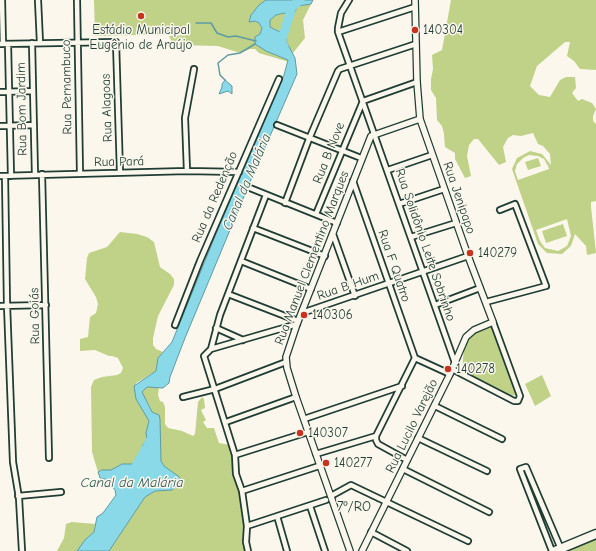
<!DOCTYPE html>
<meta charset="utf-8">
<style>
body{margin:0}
canvas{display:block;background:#fbf7ec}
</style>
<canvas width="596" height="551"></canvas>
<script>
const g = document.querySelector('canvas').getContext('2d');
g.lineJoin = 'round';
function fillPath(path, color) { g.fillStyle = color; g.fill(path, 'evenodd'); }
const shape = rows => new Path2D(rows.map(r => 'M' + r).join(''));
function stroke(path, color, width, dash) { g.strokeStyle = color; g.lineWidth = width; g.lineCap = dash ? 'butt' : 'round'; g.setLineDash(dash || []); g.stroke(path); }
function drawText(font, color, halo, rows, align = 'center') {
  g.font = font + ' "Comic Neue",sans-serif'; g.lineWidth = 3; g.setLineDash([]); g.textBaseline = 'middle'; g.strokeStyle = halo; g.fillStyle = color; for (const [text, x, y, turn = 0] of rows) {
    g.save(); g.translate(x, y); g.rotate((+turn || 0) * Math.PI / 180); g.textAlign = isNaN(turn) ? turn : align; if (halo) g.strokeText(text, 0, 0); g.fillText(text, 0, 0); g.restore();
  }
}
const green = shape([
 [94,0,273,0,266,0,259,5,251,15,249,22,254,21,259,23,262,29,260,34,266,51,286,59,289,62,259,53,255,49,250,49,240,53,218,46,174,45,170,38,169,36,187,35,188,32,183,34,95,36],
 [451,0,596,0,596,70,580,69,574,61,567,56,570,42,565,42,537,66,530,86,539,95,550,97,560,80,566,77,575,77,576,88,572,93,578,101,582,99,592,103,596,109,593,116,593,121,596,124,596,201,591,202,591,207,596,253,587,255,586,246,575,234,571,246,562,254,547,253,538,244,512,169,517,158,530,151,542,154,551,165,550,154,543,146,538,144,533,133,521,136,513,135,508,138,503,147,506,162,499,165,478,139,474,139,469,145,467,156,471,176,465,178,455,159,455,153,445,147,444,134,442,126,437,120,436,98,431,90,431,79,433,69,432,55,442,50],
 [529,155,538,156,544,159,548,166,550,172,549,169,518,180,515,171,517,164,523,158],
 [567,219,571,236,567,246,558,251,545,248,540,241,536,230],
 [311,4,303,20,305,38,293,53,280,32,270,27,270,20,276,15,284,13,288,15,291,19,298,6],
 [538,158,541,166,528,170,525,162],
 [563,224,567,236,546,243,542,231],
 [120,232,137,234,147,237,154,242,160,267,170,274,174,279,174,285,158,316,153,338,153,345,156,349,163,352,158,358,156,371,136,383,136,399,149,421,146,433,147,438,143,449,145,455,134,464,122,464,111,470,102,470,98,472,92,452,91,387,94,380,102,377,117,375,121,373,123,368,118,358,112,356,109,356,95,350,80,351,80,339,88,337,90,317,96,313,98,304,96,297,85,279,87,258,89,253,107,247],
 [494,322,517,395,508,396,462,371,465,337],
 [542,375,551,396,535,406,525,384],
 [147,387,159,388,158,395,160,401,163,402,165,407,165,424,168,428,182,431,193,436,195,434,198,402,202,397,204,399,205,408,201,410,206,420,203,422,207,428,214,428,219,443,230,445,235,479,240,491,245,521,246,551,109,551,145,497,155,491,172,490,180,483,181,479,164,466,161,461,159,415,152,412,147,401,143,397,142,392],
 [72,522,95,524,94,532,85,540,77,551,57,551,64,538,66,524],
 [596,538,596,551,561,551]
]);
const water = shape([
 [266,0,313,0,311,4,298,6,291,19,288,15,284,13,276,15,270,20,270,27,280,32,286,38,286,41,295,58,297,74,250,182,185,338,170,377,169,383,163,388,147,387,142,392,152,412,159,415,160,419,161,461,164,466,178,476,181,479,180,483,172,490,155,491,145,497,109,551,77,551,85,540,94,532,97,517,103,513,116,495,115,490,109,483,110,480,100,478,98,472,102,470,111,470,122,464,134,464,136,460,145,455,142,446,147,439,146,433,149,421,136,399,134,386,156,371,158,358,172,342,220,224,284,75,288,60,266,51,255,44,255,37,260,34,262,28,259,23,255,21,249,22,251,15,259,5,266,0],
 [225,80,232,86,232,94,228,91,219,94,222,87,222,84,225,80]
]);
const stream = shape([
 [196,23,211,23,217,33,228,37,236,36,256,41],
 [225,80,220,75,218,63,228,55,240,53,255,44]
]);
const river = shape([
 [284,46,281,42,292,7,300,0],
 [135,468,150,441]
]);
const minor = shape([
 [2,0,3,44],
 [38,0,40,43],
 [77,0,80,173],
 [349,0,341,13,338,28,338,32,455,363],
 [338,32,415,7],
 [32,43,35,175],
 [0,44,116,42,120,173],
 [8,44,11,176],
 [0,92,33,91],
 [277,125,361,158],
 [0,126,34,125],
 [388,170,432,155],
 [187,171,185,118,194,69],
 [42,174,49,458],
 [0,176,187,171,239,172],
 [5,176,7,305,13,462,19,498,22,551],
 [353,181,415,358],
 [250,188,337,223],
 [285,203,309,139,338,71,340,69,416,44],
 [399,204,444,189],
 [316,214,363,101,417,82],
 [253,228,325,256],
 [333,234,355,296],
 [411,237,456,223],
 [241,261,311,289],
 [228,294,298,321],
 [486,302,546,286,515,204,500,210],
 [435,305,480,288],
 [0,306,46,305],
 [302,313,468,256],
 [175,325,200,261,279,79],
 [216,328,243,340],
 [211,349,297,324],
 [415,358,450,374],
 [452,369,514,401,518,401,520,396,493,322],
 [183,397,215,389,286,362],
 [435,406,502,439],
 [304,419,402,386],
 [226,422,296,397],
 [418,438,487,471],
 [316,454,376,436],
 [235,455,308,432],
 [407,460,378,444,376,440,376,436,415,358],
 [403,469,489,512],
 [242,491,319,466],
 [18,496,61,492],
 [331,496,351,485,468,541],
 [310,506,325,551],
 [277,516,287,551],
 [247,526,326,500],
 [371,532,407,551],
 [248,551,246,542,247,526,242,491,236,474,235,455,204,356,211,349,220,315,266,195],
 [552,551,520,469,526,467,561,549]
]);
const tertiary = shape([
 [350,551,296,397,287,368,286,357,297,324,371,136,420,119],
 [362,551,450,374,466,337,474,330,493,322,468,256,420,119,417,82,415,0]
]);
const trunk = shape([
 [555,551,596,534]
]);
const markers = [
 [141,16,4,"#c8321e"],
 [415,30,4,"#c8321e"],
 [470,253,4,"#c8321e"],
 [304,315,4,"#c8321e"],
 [448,369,4,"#c8321e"],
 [300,433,4,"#c8321e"],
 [326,463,4,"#c8321e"]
];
const poiNames = [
 ["Estádio Municipal",141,30,"center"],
 ["Eugênio de Araújo",141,45,"center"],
 ["140304",423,30],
 ["140279",478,253],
 ["140306",312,315],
 ["140278",456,369],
 ["140307",308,433],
 ["140277",334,463]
];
const streetNames = [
 ["Rua Pernambuco",67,87,-91],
 ["Rua Alagoas",107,108,-92],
 ["Rua Bom Jardim",22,109,-91],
 ["Rua B Nove",329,153,-68],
 ["Rua Pará",119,162,-1],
 ["Rua da Redenção",215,197,-67],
 ["Rua Jenipapo",459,198,71],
 ["Rua Solidônio Leite Sobrinho",425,245,71],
 ["Rua Manuel Clementino Marques",312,258,-69],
 ["Rua F Quatro",394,266,71],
 ["Rua B Hum",348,286,-19],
 ["Rua Goiás",35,316,-91],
 ["Rua Lucilo Varejão",412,426,-64]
];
const waterNames = [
 ["Canal da Malária",247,182,-67],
 ["Canal da Malária",132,483]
];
const neighbourhoodNames = [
 ["7º/RO",354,507]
];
fillPath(green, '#bfd288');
fillPath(water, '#8ad9e9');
stroke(water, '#5f9ba1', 1);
stroke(stream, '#5f9ba1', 1.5);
stroke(river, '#8ad9e9', 9);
stroke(minor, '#1f3d34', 8);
stroke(tertiary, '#1f3d34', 8);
stroke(trunk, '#1f3d34', 11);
stroke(minor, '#fbf7ec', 4.5);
stroke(tertiary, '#fbf7ec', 5.5);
stroke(trunk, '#fbf7ec', 8);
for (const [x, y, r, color] of markers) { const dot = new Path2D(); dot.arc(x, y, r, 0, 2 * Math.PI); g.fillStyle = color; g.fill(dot); stroke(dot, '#fbf7ec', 1.5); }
drawText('13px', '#1f3d34', '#fbf7ec', poiNames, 'left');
drawText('13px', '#1f3d34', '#fbf7ec', streetNames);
drawText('italic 14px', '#345c58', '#fbf7ec', waterNames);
drawText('14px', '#1f3d34', '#fbf7ec', neighbourhoodNames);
</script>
